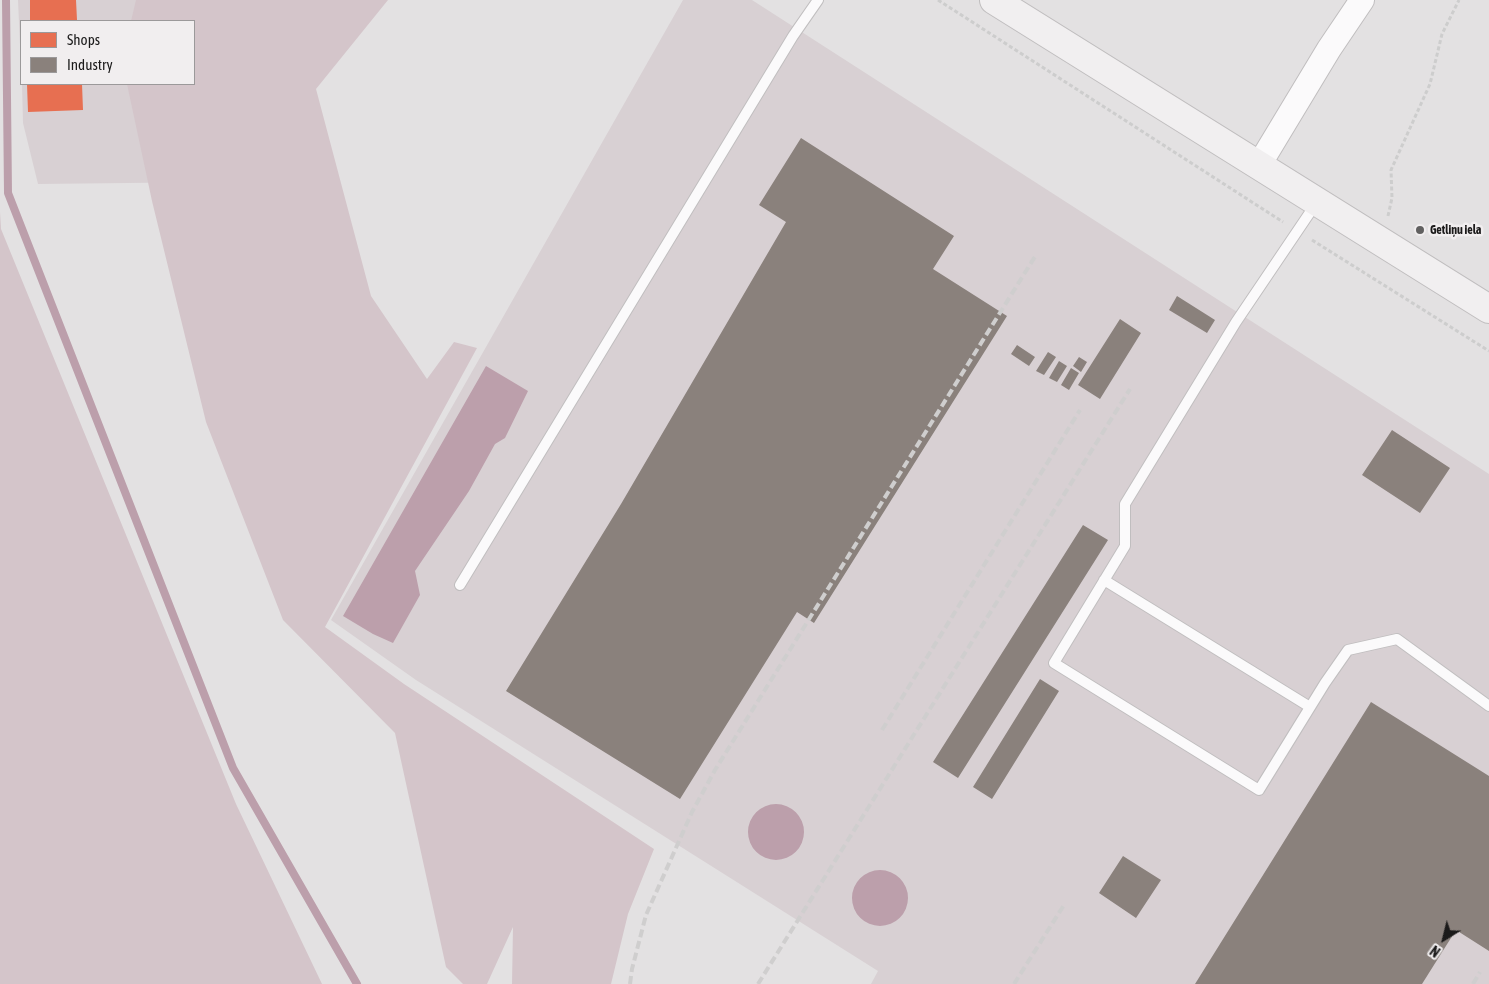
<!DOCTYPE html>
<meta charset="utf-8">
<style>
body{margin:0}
#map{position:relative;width:1489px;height:984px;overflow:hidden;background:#e3e1e2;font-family:"Asap Condensed",sans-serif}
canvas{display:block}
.legend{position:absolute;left:20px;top:20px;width:175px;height:65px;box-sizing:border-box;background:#f1eeef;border:1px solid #9b999a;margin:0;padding:6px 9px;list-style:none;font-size:15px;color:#1b1a1a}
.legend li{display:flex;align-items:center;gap:10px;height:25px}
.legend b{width:25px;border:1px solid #9b999a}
.north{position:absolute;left:1419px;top:914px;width:50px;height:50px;-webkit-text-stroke:4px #f1eeef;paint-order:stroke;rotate:216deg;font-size:14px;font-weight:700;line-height:20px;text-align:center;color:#1b1a1a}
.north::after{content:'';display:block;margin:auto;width:18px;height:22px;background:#1b1a1a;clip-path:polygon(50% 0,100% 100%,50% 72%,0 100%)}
</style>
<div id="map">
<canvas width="1489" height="984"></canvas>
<ul class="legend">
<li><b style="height:14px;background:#e76f51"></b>Shops</li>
<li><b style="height:14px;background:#8a817c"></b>Industry</li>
</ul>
<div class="north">N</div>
</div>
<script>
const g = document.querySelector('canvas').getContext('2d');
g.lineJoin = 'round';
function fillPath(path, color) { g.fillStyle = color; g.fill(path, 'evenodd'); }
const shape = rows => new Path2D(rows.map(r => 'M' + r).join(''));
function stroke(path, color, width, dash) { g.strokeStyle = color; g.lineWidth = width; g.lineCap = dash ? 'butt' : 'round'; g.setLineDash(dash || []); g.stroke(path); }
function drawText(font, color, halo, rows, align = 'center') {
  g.font = font + ' "Asap Condensed",sans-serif'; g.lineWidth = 5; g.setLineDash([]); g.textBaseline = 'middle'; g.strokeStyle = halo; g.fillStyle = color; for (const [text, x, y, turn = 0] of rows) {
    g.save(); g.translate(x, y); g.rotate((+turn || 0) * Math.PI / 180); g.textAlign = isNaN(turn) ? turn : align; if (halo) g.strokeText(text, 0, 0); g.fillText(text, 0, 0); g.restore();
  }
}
const built = shape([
 [18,0,302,0,306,181,38,184,23,123,22,84,194,84,194,21,21,21,21,68],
 [683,0,752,0,1489,474,1489,984,871,984,878,971,416,680,331,620]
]);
const green = shape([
 [136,0,388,0,316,89,371,296,427,379,454,342,477,348,325,627,404,684,654,849,628,914,611,984,512,984,513,927,487,984,463,984,446,967,395,733,283,620,206,422,152,201,127,84,194,84,194,21,131,21],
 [0,212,1,229,236,804,322,984,0,984]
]);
const water = shape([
 [486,366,528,391,505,438,495,444,469,491,415,571,420,595,393,643,373,634,343,616],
 '748 832a28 28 0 1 1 56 0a28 28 0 1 1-56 0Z',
 '852 898a28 28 0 1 1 56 0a28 28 0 1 1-56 0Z'
]);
const shops = shape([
 [30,0,76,0,77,20,30,21],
 [27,84,82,84,83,110,28,112]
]);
const industry = shape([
 [801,138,954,236,933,269,1007,316,814,623,797,612,680,799,506,691,621,504,786,222,759,205],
 [1177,296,1215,320,1207,333,1169,310],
 [1120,319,1141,333,1100,399,1078,385],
 [1017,345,1035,357,1029,366,1011,354],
 [1048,352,1056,357,1044,375,1036,371],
 [1079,357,1087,362,1081,372,1073,366],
 [1059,361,1067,366,1057,382,1049,378],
 [1071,368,1079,373,1069,390,1061,385],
 [1392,430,1450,468,1420,513,1362,475],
 [1083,525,1108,540,958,778,933,762],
 [1040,679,1059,691,992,799,973,787],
 [1371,702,1489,776,1489,951,1456,930,1422,984,1195,984],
 [1123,856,1161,880,1136,918,1099,893]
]);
const stream = shape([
 [6,0,8,193,233,768,357,984]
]);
const path = shape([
 [938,0,1283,222],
 [1388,216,1392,198,1391,170,1430,84,1442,34,1459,0],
 [1312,240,1489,351]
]);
const service = shape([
 [1317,202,1236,322,1125,504,1125,546,1054,663,1259,790,1325,683,1348,650,1397,639,1489,706],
 [1104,580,1310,707],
 [460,585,793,36,818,0]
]);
const tertiary = shape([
 [1259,165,1329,49,1362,0]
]);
const secondary = shape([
 [994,0,1489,309]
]);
const rail = shape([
 [882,730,1080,410],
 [630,984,632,969,646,915,692,812,715,770,1036,255],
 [758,984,1130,389],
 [1014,984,1064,905],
 [1473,984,1480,972]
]);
const markers = [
 [1420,230,5,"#616060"]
];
const poiNames = [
 ["Getliņu iela",1430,230]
];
fillPath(built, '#d8d0d3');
fillPath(green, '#d4c5ca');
fillPath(water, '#bc9fab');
fillPath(shops, '#e76f51');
fillPath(industry, '#8a817c');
stroke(stream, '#bc9fab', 8);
stroke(service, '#c0bebf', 12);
stroke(tertiary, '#c0bebf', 26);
stroke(secondary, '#c0bebf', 30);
stroke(path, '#cdcdcd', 3, [4, 2.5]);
stroke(service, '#fbfafb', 10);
stroke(tertiary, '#fbfafb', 24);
stroke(secondary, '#f1eff0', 28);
stroke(rail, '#cfcece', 4, [8, 4]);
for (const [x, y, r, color] of markers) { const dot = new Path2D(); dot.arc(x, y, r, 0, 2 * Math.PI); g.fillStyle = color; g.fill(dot); stroke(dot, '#f1eeef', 2); }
drawText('bold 12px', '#1b1a1a', '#f1eeef', poiNames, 'left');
</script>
